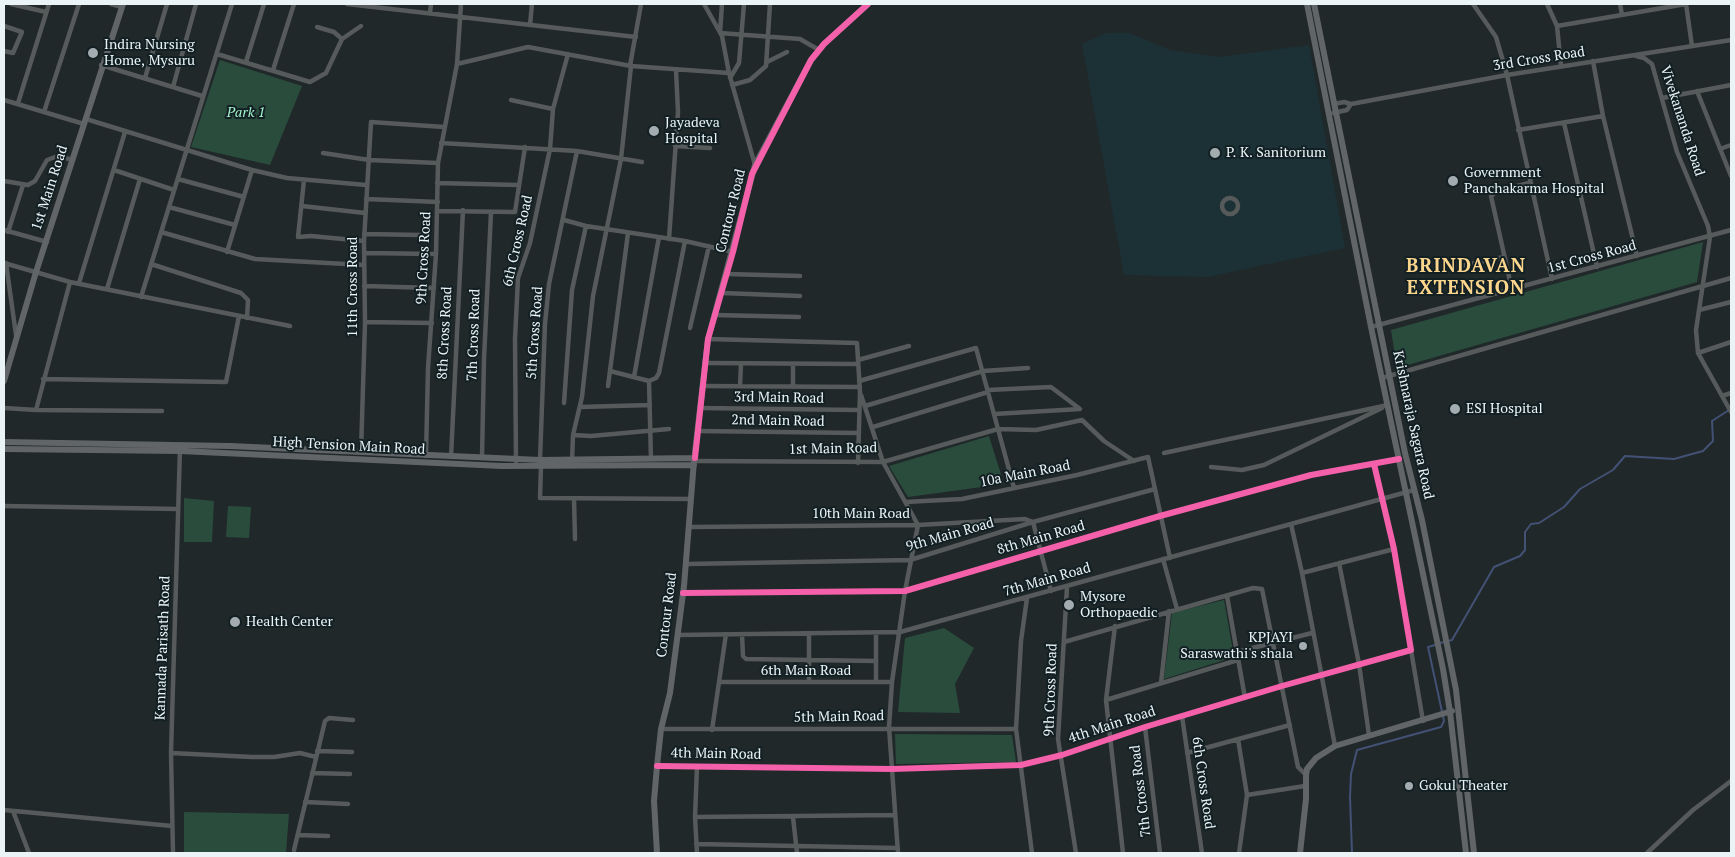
<!DOCTYPE html>
<style>
body{margin:0}
#map{position:relative;width:1735px;height:857px;overflow:hidden;background:#20282a;font-family:"PT Serif",serif}
canvas{display:block}
.frame{position:absolute;inset:0;border:5px solid #eaf4f6;pointer-events:none}
</style>
<div id="map">
<canvas width="1735" height="857"></canvas>
<div class="frame"></div>
</div>
<script>
const g = document.querySelector('canvas').getContext('2d');
g.lineJoin = 'round';
function fillPath(path, color) { g.fillStyle = color; g.fill(path, 'evenodd'); }
const shape = rows => new Path2D(rows.map(r => 'M' + r).join(''));
function stroke(path, color, width, dash) { g.strokeStyle = color; g.lineWidth = width; g.lineCap = dash ? 'butt' : 'round'; g.setLineDash(dash || []); g.stroke(path); }
function drawText(font, color, halo, rows, align = 'center') {
  g.font = font + ' "PT Serif",serif'; g.lineWidth = 4; g.setLineDash([]); g.textBaseline = 'middle'; g.strokeStyle = halo; g.fillStyle = color; for (const [text, x, y, turn = 0] of rows) {
    g.save(); g.translate(x, y); g.rotate((+turn || 0) * Math.PI / 180); g.textAlign = isNaN(turn) ? turn : align; if (halo) g.strokeText(text, 0, 0); g.fillText(text, 0, 0); g.restore();
  }
}
const built = shape([
 [1106,33,1129,33,1170,50,1219,57,1309,45,1345,248,1207,277,1124,275,1082,44]
]);
const green = shape([
 [220,60,302,86,270,165,191,147],
 [1703,242,1697,282,1397,368,1391,330],
 [989,436,1004,484,908,497,889,466],
 [184,498,214,501,212,542,184,542],
 [228,506,251,507,249,538,226,537],
 [1224,600,1234,657,1164,679,1172,613],
 [944,628,974,648,955,684,960,713,898,712,905,638],
 [895,734,1012,735,1016,762,896,764],
 [184,812,289,814,286,853,184,853]
]);
const stream = shape([
 [1440,643,1452,640,1494,567,1520,556,1525,550,1525,532,1531,524,1539,523,1564,507,1580,489,1613,470,1625,456,1674,459,1703,451,1713,441,1712,421,1729,410],
 [1352,853,1350,797,1351,774,1357,750,1441,727,1444,721,1428,647,1435,645]
]);
const street = shape([
 [11,4,46,12],
 [111,4,122,7],
 [347,4,636,37],
 [704,4,722,36,729,73],
 [722,4,720,33,800,39,819,50],
 [1473,4,1496,37,1507,75,1552,279],
 [1547,4,1557,26,1561,66],
 [1620,4,1622,15],
 [1686,4,1692,46],
 [430,13,431,4],
 [530,25,532,4],
 [4,26,22,32,13,53,4,51],
 [1557,26,1686,4],
 [317,27,334,32,342,39],
 [217,54,310,82,326,73,342,39,361,26],
 [1636,56,1644,58,1652,64,1677,152,1708,226,1710,237,1696,330,1698,353,1731,412],
 [1593,61,1603,116,1637,256],
 [246,62,264,4],
 [767,62,787,52],
 [457,64,528,47,631,66,729,73,755,165],
 [101,65,202,96],
 [630,66,641,4],
 [273,70,294,4],
 [145,78,167,4],
 [730,78,739,63,744,4],
 [732,85,750,80,766,66,770,4],
 [173,87,196,4],
 [1697,91,1731,176],
 [1662,98,1731,85],
 [4,100,84,124],
 [511,100,553,109],
 [18,103,49,4],
 [1334,104,1344,102,1351,104,1507,75,1731,40],
 [44,112,79,4],
 [1333,113,1347,110,1351,104],
 [86,119,252,170,287,178,366,185],
 [1564,123,1597,267],
 [1518,130,1603,116],
 [441,143,577,151,642,162],
 [675,146,710,148],
 [1720,149,1731,145],
 [323,153,369,160,438,163],
 [114,170,174,190],
 [178,179,244,197],
 [304,180,298,237,311,236,364,241],
 [4,181,28,185,35,181,47,160,58,156,73,160],
 [437,183,518,185],
 '1222 206a8 8 0 1 1 16 0a8 8 0 1 1-16 0Z',
 [366,199,438,202],
 [302,206,365,213],
 [169,207,235,225],
 [437,211,515,212,525,147],
 [564,220,586,226,685,241,733,252],
 [4,230,47,242],
 [8,232,23,185],
 [161,232,255,259,364,265],
 [364,234,421,235],
 [669,239,678,112,676,70],
 [227,252,252,170],
 [364,253,436,254],
 [4,263,70,282,290,326],
 [6,263,16,335],
 [151,264,241,293,248,300,247,318],
 [1461,266,1504,257],
 [727,274,800,276],
 [79,283,125,132],
 [364,286,434,288],
 [107,289,140,179],
 [1512,290,1491,196,1497,191,1529,183],
 [722,293,800,296],
 [141,297,232,4],
 [1699,310,1731,302],
 [716,315,799,317],
 [365,322,432,323],
 [1371,327,1731,230],
 [690,328,709,246],
 [708,339,857,343,860,392,858,463],
 [1698,353,1731,342],
 [858,360,909,346],
 [705,363,858,364],
 [610,371,649,381,651,459],
 [634,377,659,237],
 [1382,378,1731,278],
 [43,379,226,382,239,316],
 [649,381,656,378,659,373,685,241],
 [859,381,976,348,1014,488],
 [608,386,628,233],
 [703,386,859,387],
 [740,386,741,364],
 [793,387,793,364],
 [988,390,1051,387,1080,409,994,414],
 [861,395,883,462,918,525],
 [1722,396,1731,393],
 [564,403,572,290,586,226],
 [865,406,983,371,1028,368],
 [580,407,650,405],
 [4,408,36,410,162,411],
 [700,408,858,410],
 [36,410,70,282],
 [873,427,988,392],
 [697,431,858,433],
 [573,435,591,436,669,429],
 [361,452,365,322,364,241,371,122,444,127],
 [1164,453,1388,405],
 [426,456,428,368,436,254,438,163,457,64,461,4],
 [451,457,463,210],
 [482,458,484,359,491,212],
 [540,460,545,324,549,284,577,151],
 [694,461,883,462,998,429,1036,430,1082,420,1104,441,1134,461],
 [516,462,515,339,518,278,530,243,550,149,553,109,568,54],
 [572,462,573,435,582,397,593,296,621,159,631,66],
 [541,466,540,498,691,499],
 [1211,467,1242,470,1264,465,1382,408],
 [574,499,575,539],
 [905,502,962,499,1077,475,1148,457,1170,558],
 [4,506,178,509],
 [1291,524,1302,573,1335,746],
 [689,527,918,525,1025,519,1033,522,1051,591],
 [1163,559,1177,609],
 [1339,563,1359,664,1369,735],
 [686,564,910,560,1033,522,1155,489],
 [1302,573,1394,549],
 [1067,587,1058,739,1076,853],
 [683,593,905,591,1160,516,1311,475,1399,459],
 [1227,596,1245,698],
 [1027,598,1021,641,1016,729,1032,853],
 [1115,626,1106,700,1123,853],
 [876,633,876,682],
 [742,634,743,656,746,659,876,661],
 [809,634,809,682],
 [678,635,900,632,1414,490],
 [1064,642,1253,588,1262,589,1298,767,1306,775],
 [1411,650,1423,721],
 [1237,652,1312,633],
 [719,682,892,682],
 [1161,683,1169,611],
 [1106,700,1238,660],
 [1182,716,1202,853],
 [1145,727,1160,853],
 [661,729,1016,729],
 [712,730,726,634],
 [1238,739,1247,795,1239,853],
 [317,751,352,752],
 [171,753,252,757,274,757,300,753,316,757],
 [1187,753,1290,725],
 [657,766,892,769,1021,765,1062,755,1145,727,1282,686,1411,650,1394,549,1374,464],
 [312,773,350,774],
 [1247,795,1305,786],
 [305,802,348,804],
 [4,810,172,826],
 [13,811,29,853],
 [695,817,895,815],
 [793,817,797,853],
 [298,835,328,836],
 [696,844,898,848],
 [294,850,325,721,329,718,353,720],
 [173,853,171,753,180,448],
 [697,853,695,817,697,767],
 [898,853,889,727,892,682,905,591,918,525],
 [1647,853,1693,810,1731,781]
]);
const secondary = shape([
 [1307,4,1371,327,1443,669,1450,712,1466,853],
 [1314,4,1405,453,1422,520,1456,690,1474,853],
 [4,381,36,272,123,4],
 [4,442,230,446,540,460,695,458],
 [4,449,180,451,502,466,694,465],
 [657,853,654,801,657,766,661,729,670,693,684,586,694,461,708,339,755,165,811,60,824,44,868,4],
 [1300,853,1306,799,1306,775,1307,769,1316,758,1335,746,1452,711]
]);
const cycleway = shape([
 [695,458,708,339,733,252,752,174,811,60,824,44,868,4],
 [683,593,905,591,1160,516,1311,475,1399,459],
 [657,766,892,769,1021,765,1062,755,1145,727,1282,686,1411,650,1394,549,1374,464]
]);
const markers = [
 [93,53,6,"#a3adaf"],
 [654,131,6,"#a3adaf"],
 [1215,153,6,"#a3adaf"],
 [1453,181,6,"#a3adaf"],
 [1455,409,6,"#a3adaf"],
 [1069,605,6,"#a3adaf"],
 [235,622,6,"#a3adaf"],
 [1303,646,5,"#a3adaf"],
 [1409,786,5,"#a3adaf"]
];
const poiNames = [
 ["Indira Nursing",104,45],
 ["Home, Mysuru",104,61],
 ["Jayadeva",665,123],
 ["Hospital",665,139],
 ["P. K. Sanitorium",1226,153],
 ["Government",1464,173],
 ["Panchakarma Hospital",1464,189],
 ["ESI Hospital",1466,409],
 ["Mysore",1080,597],
 ["Orthopaedic",1080,613],
 ["Health Center",246,622],
 ["KPJAYI",1293,638,"right"],
 ["Saraswathi's shala",1293,654,"right"],
 ["Gokul Theater",1419,786]
];
const streetNames = [
 ["3rd Cross Road",1539,59,-9],
 ["Vivekananda Road",1682,121,72],
 ["1st Main Road",50,188,-72],
 ["Contour Road",731,211,-76],
 ["6th Cross Road",518,241,-77],
 ["1st Cross Road",1592,257,-15],
 ["9th Cross Road",424,258,-87],
 ["11th Cross Road",353,287,-90],
 ["8th Cross Road",445,333,-87],
 ["5th Cross Road",535,333,-86],
 ["7th Cross Road",474,335,-88],
 ["3rd Main Road",779,398,1],
 ["2nd Main Road",778,421,1],
 ["Krishnaraja Sagara Road",1413,425,78],
 ["High Tension Main Road",349,446,3],
 ["1st Main Road",833,449,-1],
 ["10a Main Road",1025,474,-11],
 ["10th Main Road",861,514],
 ["9th Main Road",950,535,-16],
 ["8th Main Road",1041,538,-16],
 ["7th Main Road",1047,580,-16],
 ["Contour Road",667,615,-83],
 ["Kannada Parisath Road",163,648,-88],
 ["6th Main Road",806,671],
 ["9th Cross Road",1051,690,-88],
 ["5th Main Road",839,717,-1],
 ["4th Main Road",1112,725,-18],
 ["4th Main Road",716,754,1],
 ["6th Cross Road",1203,783,82],
 ["7th Cross Road",1141,791,-97]
];
const parkNames = [
 ["Park 1",246,113]
];
const districtNames = [
 ["BRINDAVAN",1466,267],
 ["EXTENSION",1466,289]
];
fillPath(built, '#1c3136');
fillPath(green, '#2a4c3d');
stroke(stream, '#435175', 2);
stroke(street, '#575a5b', 4.5);
stroke(secondary, '#626567', 6);
stroke(cycleway, '#f560ab', 6);
for (const [x, y, r, color] of markers) { const dot = new Path2D(); dot.arc(x, y, r, 0, 2 * Math.PI); g.fillStyle = color; g.fill(dot); stroke(dot, '#122024', 2); }
drawText('14px', '#eaf4f6', '#122024', poiNames, 'left');
drawText('14px', '#eaf4f6', '#122024', streetNames);
drawText('italic 14px', '#a3f3cb', '#122024', parkNames);
g.letterSpacing = '1px';
drawText('bold 19px', '#fdd68e', '#122024', districtNames);
g.letterSpacing = '0px';
</script>
